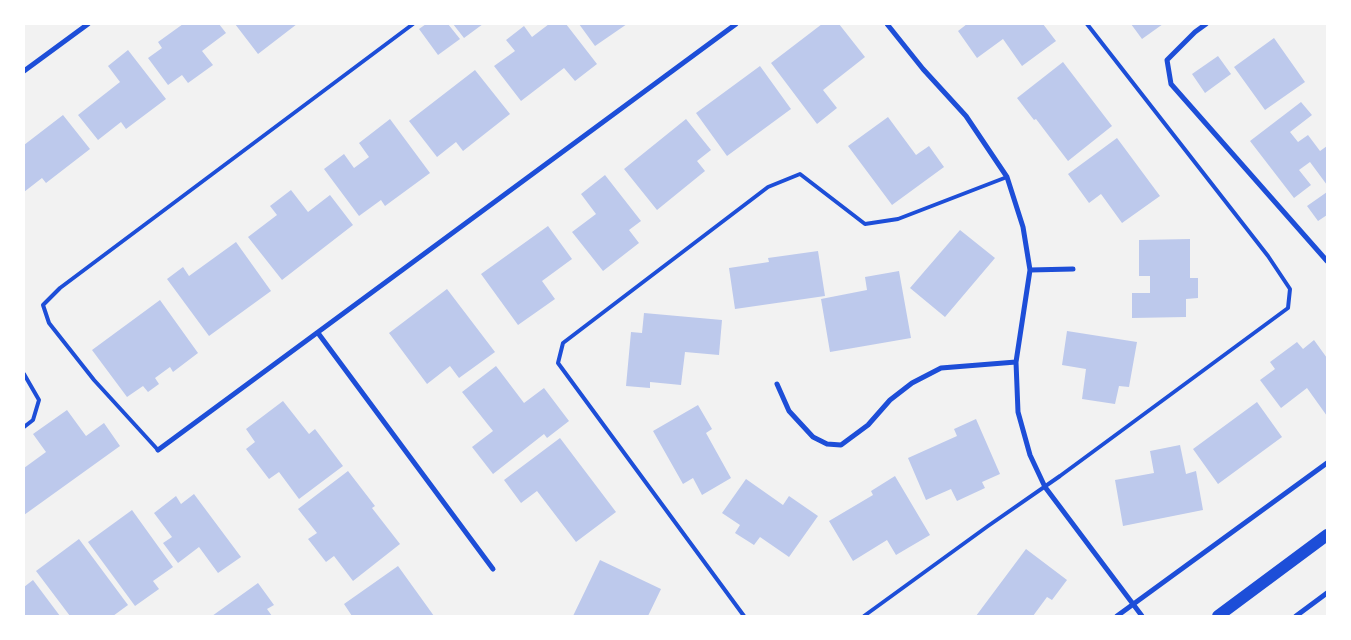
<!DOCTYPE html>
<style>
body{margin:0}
#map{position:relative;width:1351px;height:640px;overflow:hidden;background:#f2f2f2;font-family:Overpass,sans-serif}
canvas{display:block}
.frame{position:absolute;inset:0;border:25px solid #fff;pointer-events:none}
</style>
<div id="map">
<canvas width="1351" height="640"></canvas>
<div class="frame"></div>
</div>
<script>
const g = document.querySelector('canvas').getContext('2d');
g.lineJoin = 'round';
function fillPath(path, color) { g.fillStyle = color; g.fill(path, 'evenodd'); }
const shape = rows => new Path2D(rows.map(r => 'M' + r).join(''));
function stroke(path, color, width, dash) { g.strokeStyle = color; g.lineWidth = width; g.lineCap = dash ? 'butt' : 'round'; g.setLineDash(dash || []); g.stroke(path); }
const building = shape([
 [183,24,219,24,226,33,202,51,213,65,188,83,182,75,168,85,148,58,162,48,158,42],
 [235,24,297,24,258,54],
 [426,24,448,24,460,39,438,55,419,29],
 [453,24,483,24,464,38],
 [549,24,566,24,597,64,575,81,564,68,521,101,494,66,515,51,506,40,524,26,532,37],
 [579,24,627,24,595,46],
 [822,24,839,24,865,57,823,90,837,108,817,124,771,63],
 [967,24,1043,24,1056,41,1022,66,1003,39,977,58,958,31],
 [1131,24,1163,24,1142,39],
 [1274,38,1305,82,1265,110,1234,67],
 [128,50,166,99,126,129,121,122,98,140,78,115,120,82,108,66],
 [1218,56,1231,74,1205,93,1192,74],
 [1063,62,1112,126,1068,161,1036,119,1034,120,1017,98],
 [760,66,791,109,727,156,696,113],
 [475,70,510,114,463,151,456,142,437,157,409,121],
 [1301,102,1312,115,1290,132,1298,142,1308,135,1320,151,1327,146,1327,185,1310,162,1299,170,1311,185,1294,198,1250,141],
 [63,115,90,149,46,183,42,178,24,192,24,145],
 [888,117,916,155,929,146,944,167,892,205,848,146],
 [390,119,430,173,385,206,381,200,359,216,324,169,344,154,354,168,369,157,359,143],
 [686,119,711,150,697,161,705,171,657,210,624,169],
 [1117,138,1160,196,1122,223,1101,194,1089,203,1068,174],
 [605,175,641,221,629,230,639,243,603,271,572,232,596,214,581,194],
 [291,190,308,212,330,195,353,225,282,280,248,237,277,215,270,206],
 [1327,192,1327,215,1318,221,1307,206],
 [548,226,572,259,542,281,555,299,518,325,481,274],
 [960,230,995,258,945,317,910,288],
 [1190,239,1190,278,1198,278,1198,298,1186,299,1186,317,1132,318,1132,293,1150,293,1150,276,1139,276,1139,240],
 [236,242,271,291,209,336,167,279,183,267,189,276],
 [818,251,825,296,735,309,729,268,769,262,768,258],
 [899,271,911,338,830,352,821,299,867,290,865,277],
 [447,289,495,352,459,378,450,366,427,384,389,333],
 [160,300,198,353,173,372,170,367,155,378,159,384,148,392,143,386,127,397,92,350],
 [644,313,722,320,719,355,685,352,681,385,650,382,650,388,626,386,631,332,642,333],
 [1067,331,1137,342,1129,387,1119,386,1115,404,1082,399,1086,369,1062,365],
 [1314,340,1327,358,1327,416,1307,388,1281,408,1260,380,1275,369,1270,362,1297,342,1303,349],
 [496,366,524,403,544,388,569,421,547,438,544,434,493,474,472,447,493,431,462,392],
 [283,401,309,434,315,429,343,466,299,499,279,472,269,479,246,449,255,442,246,429],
 [1257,402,1282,437,1218,484,1193,449],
 [698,405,712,429,706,433,731,478,702,495,693,478,683,484,653,431],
 [67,410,86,436,104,423,120,446,24,515,24,468,46,452,33,434],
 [976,419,1000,474,982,482,985,488,957,501,951,489,926,500,908,458,957,436,954,429],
 [560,438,616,512,576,542,537,491,521,503,504,480],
 [1180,445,1186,474,1196,471,1203,510,1123,526,1115,480,1154,473,1150,451],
 [348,471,375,506,372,508,400,544,353,581,334,556,326,562,308,539,317,533,298,509],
 [895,476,930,535,896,555,887,540,853,561,829,521,873,495,871,491],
 [746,479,783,505,789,496,818,516,789,557,760,537,754,545,735,533,740,525,722,513],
 [194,494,241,557,218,573,199,547,178,563,163,543,172,537,154,513,176,496,181,504],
 [132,510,173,567,153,581,159,589,135,606,88,542],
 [79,539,128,605,113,616,100,616,99,615,98,616,70,616,36,571],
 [1026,549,1067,580,1052,600,1047,597,1033,616,976,616],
 [600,560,661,589,648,616,573,616],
 [398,566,434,616,352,616,344,604],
 [33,580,60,616,24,616,24,587],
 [258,583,274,605,267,609,272,616,212,616]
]);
const service = shape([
 [24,374,39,400,33,420,24,427],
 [158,450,94,380,49,323,43,305,60,288,413,24],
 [744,616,558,363,563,343,768,187,800,174,865,224,898,219,1007,177],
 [864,616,988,526,1060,476,1288,308,1290,289,1268,256,1087,24]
]);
const minor = shape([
 [887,24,923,69,966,116,1007,177,1023,227,1030,270,1016,362,1018,412,1030,455,1045,487,1142,616],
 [1206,24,1195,32,1167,60,1171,84,1327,261],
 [24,71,88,24],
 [1030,270,1073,269],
 [318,333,493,569],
 [777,384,789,411,813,437,827,444,841,445,868,425,890,400,912,383,941,368,1016,362],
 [158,450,736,24],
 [1117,616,1327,463],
 [1296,616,1327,593]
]);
const primary = shape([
 [1218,616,1327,535]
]);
fillPath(building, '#bdc9ec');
stroke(service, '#1d4ed8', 4);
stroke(minor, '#1d4ed8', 5);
stroke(primary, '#1d4ed8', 12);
</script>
